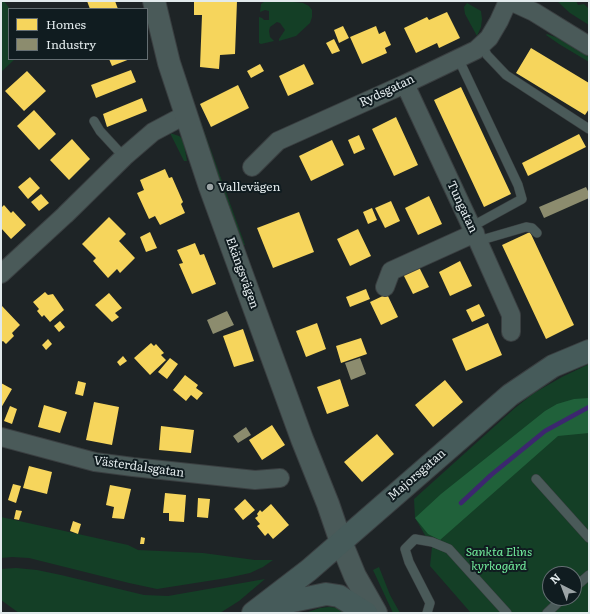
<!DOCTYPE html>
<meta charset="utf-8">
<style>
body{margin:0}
#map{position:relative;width:590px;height:614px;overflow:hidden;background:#1e2426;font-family:Literata,serif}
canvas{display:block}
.frame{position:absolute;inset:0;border:2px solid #e2eaec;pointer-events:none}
.legend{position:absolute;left:8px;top:8px;width:140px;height:52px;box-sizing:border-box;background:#101c20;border:1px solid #646e72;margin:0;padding:5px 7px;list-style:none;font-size:12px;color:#e2eaec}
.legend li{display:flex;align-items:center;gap:8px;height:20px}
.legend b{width:20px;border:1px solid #646e72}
.north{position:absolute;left:542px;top:566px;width:40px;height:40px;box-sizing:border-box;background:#101c20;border:1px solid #646e72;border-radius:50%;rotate:318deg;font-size:11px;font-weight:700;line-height:16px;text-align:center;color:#e2eaec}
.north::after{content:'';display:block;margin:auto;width:14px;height:18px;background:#9da5a7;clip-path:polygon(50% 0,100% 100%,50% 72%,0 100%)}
</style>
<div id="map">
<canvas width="590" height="614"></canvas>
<div class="frame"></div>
<ul class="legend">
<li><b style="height:11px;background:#f6d55c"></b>Homes</li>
<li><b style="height:11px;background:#8c8c6e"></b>Industry</li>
</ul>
<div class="north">N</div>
</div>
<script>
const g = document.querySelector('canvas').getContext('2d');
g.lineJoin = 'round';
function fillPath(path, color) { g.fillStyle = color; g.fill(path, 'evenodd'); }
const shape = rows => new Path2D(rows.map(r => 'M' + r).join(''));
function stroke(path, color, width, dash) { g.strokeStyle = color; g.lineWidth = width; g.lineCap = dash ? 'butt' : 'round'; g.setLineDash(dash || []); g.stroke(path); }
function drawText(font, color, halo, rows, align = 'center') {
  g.font = font + ' Literata,serif'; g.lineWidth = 4; g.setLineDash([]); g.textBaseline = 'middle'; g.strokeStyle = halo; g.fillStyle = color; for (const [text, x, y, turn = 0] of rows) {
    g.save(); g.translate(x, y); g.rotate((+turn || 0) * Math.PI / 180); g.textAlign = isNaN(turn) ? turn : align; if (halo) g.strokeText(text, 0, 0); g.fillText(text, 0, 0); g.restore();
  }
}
const green = shape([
 [1,1,4,1,10,9,9,59,15,59,1,72],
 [265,1,284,1,303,3,309,6,312,10,312,17,310,23,296,36,279,41,279,39,285,30,280,23,277,22,270,27,269,31,270,37,274,41,261,44,259,43,259,17,262,18,264,20,269,20,269,11,265,10,260,12,261,4],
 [557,1,576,1,578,5,584,4,589,9,589,25,570,13],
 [467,3,481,11,482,19,481,27,477,36,465,14,464,7],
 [547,34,558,38,589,57,589,62,559,44,546,35],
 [189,89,208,142,245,245,242,246],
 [170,133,179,136,183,139,187,161,184,161],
 [589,364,589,613,471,613,430,566,432,547,415,518,414,499,515,408,534,393,562,377],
 [550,574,574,574,574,598,550,598],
 [1,517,128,545,138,550,203,553,255,560,273,560,263,567,250,573,227,578,157,589,129,583,29,558,12,557,1,558],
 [379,567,390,595,400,613,393,613,373,570],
 [16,568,37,570,61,575,144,595,168,596,265,579,239,601,220,613,19,613,1,600,1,569],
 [329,607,339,608,347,613,305,613,320,608]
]);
const forest = shape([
 [589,398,589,433,558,436,440,540,428,534,415,518,441,494,545,411,557,404,574,399]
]);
const homes = shape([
 [87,1,115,1,118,9,90,9],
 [237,1,235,54,220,55,219,69,200,67,202,15,194,15,194,2],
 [447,12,460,38,439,48,437,43,416,53,404,28,427,17,429,20],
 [343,26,349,38,339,43,334,30],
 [376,26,379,34,385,31,391,45,385,48,387,53,362,64,350,37],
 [334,39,340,51,332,54,326,43],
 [531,48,589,83,589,109,585,115,516,73],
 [109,59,130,59,112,66],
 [260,64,264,71,251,78,247,71],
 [304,64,314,84,288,96,279,76],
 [131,70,136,82,96,98,91,85],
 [27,71,46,91,24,111,5,91],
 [238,85,249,108,211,127,200,104],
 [461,87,511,194,484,207,434,100],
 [142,98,147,111,107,127,103,114],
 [34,110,56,134,39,150,17,126],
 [396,117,418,165,394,176,372,129],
 [579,134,586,147,528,176,522,163],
 [359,135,365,149,354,154,348,140],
 [72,139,90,159,69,180,50,160],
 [332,140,344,165,311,181,299,156],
 [165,169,169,178,172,177,183,202,181,204,185,213,160,225,155,216,149,219,137,193,144,190,140,180],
 [30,177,40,188,28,199,18,187],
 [41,194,49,203,39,211,31,202],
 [429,196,442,224,418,235,405,208],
 [391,201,400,221,385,228,375,208],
 [4,205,11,213,13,211,26,225,11,239,1,228,1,208],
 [372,208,377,220,368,224,363,212],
 [299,212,314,252,273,268,257,228],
 [109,217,126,234,119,241,135,258,120,273,117,269,108,278,93,261,96,258,82,244],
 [358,229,371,256,350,266,337,239],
 [150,232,157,248,146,252,140,237],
 [530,232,574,325,546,339,502,245],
 [195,243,200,255,204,254,216,284,192,294,179,264,183,263,177,250],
 [460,261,472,286,450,296,439,272],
 [419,267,429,287,413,294,403,274],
 [366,289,370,299,350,307,346,297],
 [45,292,48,295,53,294,64,310,50,322,44,315,42,317,37,311,39,309,33,302],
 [109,293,122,308,115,313,119,317,112,322,95,305],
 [387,294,398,317,381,325,370,302],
 [479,304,485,316,472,322,466,310],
 [2,306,20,325,12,333,14,336,6,344,3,341,1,342],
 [60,321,65,327,59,332,54,326],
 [317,323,326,349,306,357,296,331],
 [488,323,502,355,466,371,452,339],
 [243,329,254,361,234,367,223,336],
 [361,338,367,354,341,363,336,346],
 [48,339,52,344,46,350,42,345],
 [151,343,154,346,156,344,164,353,161,355,166,360,150,375,134,358],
 [123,356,127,361,120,366,117,362],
 [170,358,178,364,167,379,158,372],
 [185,375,198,385,196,388,203,393,197,400,191,395,186,401,173,390],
 [340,379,349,406,327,414,317,387],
 [445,380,463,402,433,427,415,405],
 [78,381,86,383,83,396,75,394],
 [1,383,12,389,1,408],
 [94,402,119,407,112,445,86,440],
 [44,405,67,412,60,433,38,427],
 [10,406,17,409,12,424,4,421],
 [272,425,285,445,262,460,249,440],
 [161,426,194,430,191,453,159,450],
 [377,434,394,454,362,482,344,462],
 [29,466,52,472,47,494,23,488],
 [13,484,21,486,16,503,8,500],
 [110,485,131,489,124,519,112,518,114,507,106,505],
 [165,493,186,495,184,522,169,521,169,513,163,513],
 [198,498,210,499,208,518,197,517],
 [245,499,255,510,243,520,234,509],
 [271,504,289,525,273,539,268,533,265,536,257,526,260,524,255,518,258,516,257,514,260,510,262,512],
 [16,510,22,511,19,520,14,519],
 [73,521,81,524,78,534,70,531],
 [141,537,145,538,144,544,140,544]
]);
const industry = shape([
 [586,187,589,193,589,198,544,218,539,207],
 [227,311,234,325,213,334,207,320],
 [360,358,366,374,351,380,345,363],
 [246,427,251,435,238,443,233,436]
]);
const stream = shape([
 [461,503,491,475,545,431,589,407]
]);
const service = shape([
 [482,45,487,55,506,75,589,129],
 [458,58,518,185,522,199,471,227],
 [94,121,100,131,124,157],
 [478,241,526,227,532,228,537,233],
 [536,479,589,538],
 [574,588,589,575],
 [427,613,430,603,409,562,405,549,415,539,432,542,449,549,507,613],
 [547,613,563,598]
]);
const minor = shape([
 [510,1,534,12,589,46],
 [405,84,478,241,511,315,511,332],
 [252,167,278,141,405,84,476,50,489,38,499,21,508,1],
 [1,274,65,215,124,157,153,132,185,115],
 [385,287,391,271,475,233],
 [1,437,95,462,133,467,255,480,280,478]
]);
const tertiary = shape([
 [154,1,169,63,210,187,302,439,328,504,341,542,355,576,376,613]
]);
const secondary = shape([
 [264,607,326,594,339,596,366,613],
 [253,613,309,570,510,395,553,366,589,351]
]);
const markers = [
 [210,187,4,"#9da5a7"]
];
const streetNames = [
 ["Rydsgatan",387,91,-25],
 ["Tungatan",462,207,65],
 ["Ekängsvägen",242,273,70],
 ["Västerdalsgatan",139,467,8],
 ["Majorsgatan",417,475,-41]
];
const poiNames = [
 ["Vallevägen",218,187]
];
const parkNames = [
 ["Sankta Elins",499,552],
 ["kyrkogård",499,566]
];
fillPath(green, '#143f26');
fillPath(forest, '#20613a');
fillPath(homes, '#f6d55c');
fillPath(industry, '#8c8c6e');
stroke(stream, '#3c276f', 4.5);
stroke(service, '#3a3f41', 10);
stroke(minor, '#3a3f41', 20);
stroke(tertiary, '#3a3f41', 24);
stroke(secondary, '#3a3f41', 24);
stroke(service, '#4a5a59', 9);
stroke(minor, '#4a5a59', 18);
stroke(tertiary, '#4a5a59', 22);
stroke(secondary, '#465b5a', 22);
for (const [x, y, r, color] of markers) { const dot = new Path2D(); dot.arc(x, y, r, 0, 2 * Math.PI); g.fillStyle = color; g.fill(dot); stroke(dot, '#101c20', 1.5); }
drawText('12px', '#e2eaec', '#101c20', streetNames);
drawText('12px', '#e2eaec', '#101c20', poiNames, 'left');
drawText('italic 12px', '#72ed9c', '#101c20', parkNames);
</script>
